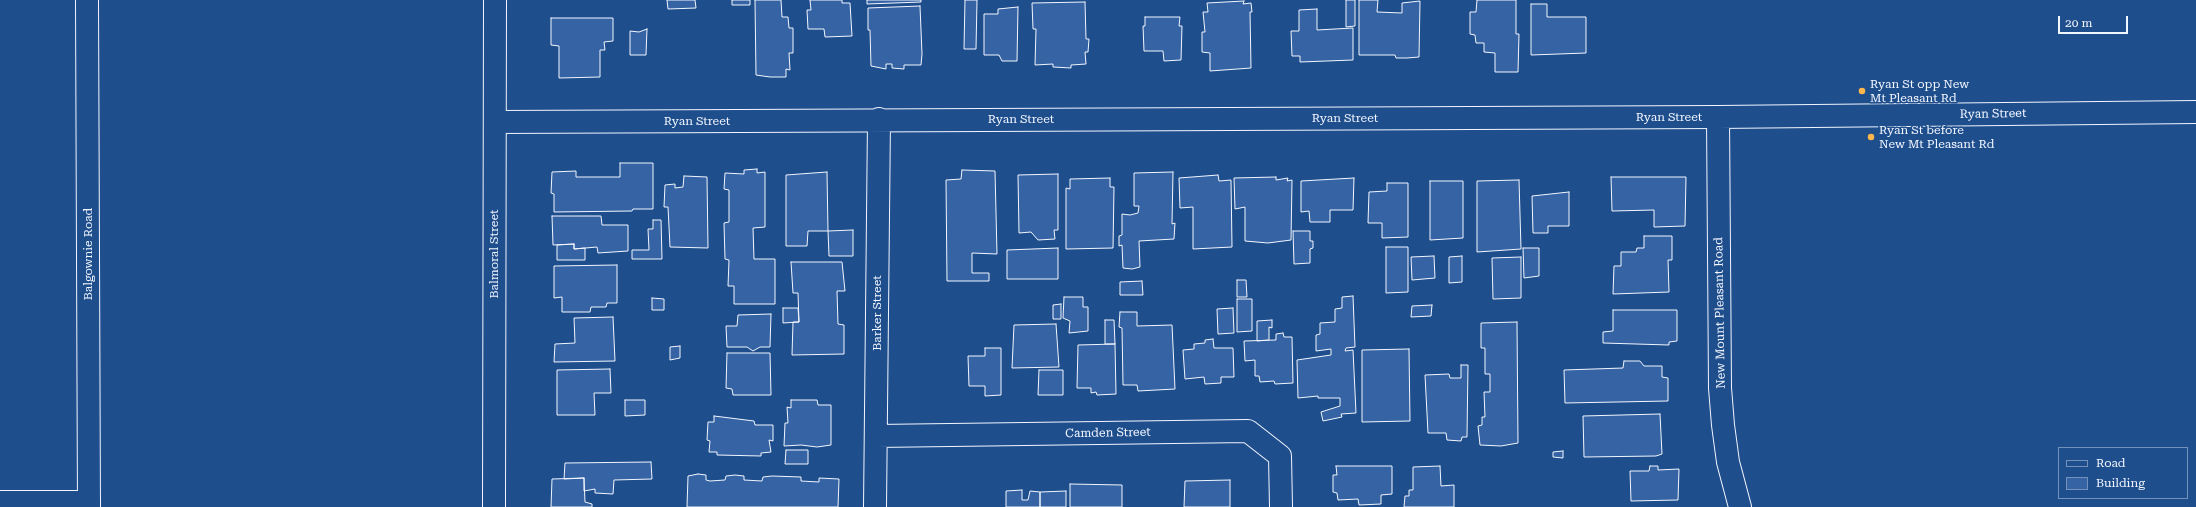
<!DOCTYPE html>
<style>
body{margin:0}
#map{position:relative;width:2196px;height:507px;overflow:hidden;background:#1f4e8c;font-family:"Roboto Serif",serif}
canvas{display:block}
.legend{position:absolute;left:2058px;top:447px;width:130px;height:52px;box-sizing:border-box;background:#1f4e8c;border:1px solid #7391ba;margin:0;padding:5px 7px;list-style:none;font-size:12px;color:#f2f6ff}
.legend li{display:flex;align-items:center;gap:8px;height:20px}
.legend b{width:20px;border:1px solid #7391ba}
.scale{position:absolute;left:2058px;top:16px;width:70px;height:18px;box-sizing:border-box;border:2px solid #f2f6ff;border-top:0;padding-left:5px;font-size:12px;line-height:14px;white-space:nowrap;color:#f2f6ff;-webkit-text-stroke:3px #1f4e8c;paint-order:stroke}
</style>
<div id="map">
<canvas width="2196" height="507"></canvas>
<ul class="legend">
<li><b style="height:5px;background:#1f4e8c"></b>Road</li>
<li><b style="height:11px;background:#3563a3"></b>Building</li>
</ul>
<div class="scale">20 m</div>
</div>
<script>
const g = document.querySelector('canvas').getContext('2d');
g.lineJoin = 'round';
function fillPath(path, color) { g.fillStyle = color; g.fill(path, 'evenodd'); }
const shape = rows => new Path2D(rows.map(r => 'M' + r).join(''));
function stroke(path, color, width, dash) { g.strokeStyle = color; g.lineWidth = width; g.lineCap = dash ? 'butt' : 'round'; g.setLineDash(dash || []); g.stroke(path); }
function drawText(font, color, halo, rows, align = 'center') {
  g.font = font + ' "Roboto Serif",serif'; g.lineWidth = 3; g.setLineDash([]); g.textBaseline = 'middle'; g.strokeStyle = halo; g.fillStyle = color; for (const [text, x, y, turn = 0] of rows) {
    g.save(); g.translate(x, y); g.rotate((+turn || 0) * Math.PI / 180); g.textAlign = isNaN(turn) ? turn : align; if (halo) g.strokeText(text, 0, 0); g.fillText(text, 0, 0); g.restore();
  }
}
const building = shape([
 [667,0,695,0,696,8,668,9,667,0],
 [732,0,750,0,750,5,732,5,732,0],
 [755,0,781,0,782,17,788,17,789,28,793,28,793,53,789,53,790,70,786,69,786,77,770,77,756,75,755,0],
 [810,0,842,0,842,3,850,3,852,36,825,37,824,29,808,29,807,10,811,10,810,0],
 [867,0,921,0,921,2,867,4,867,0],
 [965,0,977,0,976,49,964,49,965,0],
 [1346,0,1355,0,1355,26,1346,27,1346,0],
 [1359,0,1378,0,1377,12,1402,13,1402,3,1420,1,1419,57,1407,58,1396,58,1395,55,1359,55,1359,0],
 [1477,0,1516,0,1516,34,1519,34,1518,72,1495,72,1495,53,1484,52,1484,43,1476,43,1475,35,1470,34,1470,12,1476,12,1477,0],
 [1244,1,1243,4,1251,3,1252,12,1250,12,1251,68,1210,71,1210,53,1202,52,1202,32,1205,32,1203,12,1208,12,1207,3,1244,1],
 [1085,2,1086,39,1089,39,1088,52,1085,52,1086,64,1071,65,1071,68,1053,67,1053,64,1035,65,1036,29,1033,29,1032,3,1085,2],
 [1531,4,1547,4,1547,17,1586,17,1586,53,1531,55,1531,4],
 [920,6,922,54,921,65,904,65,904,69,892,68,892,64,886,64,886,69,871,66,870,30,868,30,868,8,920,6],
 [1018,7,1017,61,1002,61,999,55,984,55,984,14,998,14,998,9,1018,7],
 [1317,9,1317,30,1353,28,1353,60,1300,62,1300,56,1292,56,1291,31,1299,31,1299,10,1317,9],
 [1145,17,1180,17,1179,26,1182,26,1181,60,1164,61,1163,51,1144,51,1143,26,1145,26,1145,17],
 [551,18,613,18,613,41,604,42,605,50,600,50,600,77,559,78,559,46,551,45,551,18],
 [647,29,646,55,630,55,630,31,639,32,647,29],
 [620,163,653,163,653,209,633,209,632,211,554,212,554,194,551,193,552,172,576,171,576,177,620,177,620,163],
 [757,169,757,173,765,172,765,227,753,228,754,259,775,259,775,304,734,304,734,286,728,286,729,260,725,259,724,223,729,222,729,190,724,189,725,173,744,174,744,170,757,169],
 [962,170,995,171,997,254,972,253,972,273,989,273,989,281,947,281,946,180,961,179,962,170],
 [827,172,828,231,808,231,807,246,786,246,786,175,827,172],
 [1173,172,1172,224,1175,223,1174,239,1139,241,1140,267,1132,269,1123,268,1122,245,1119,246,1119,236,1122,235,1122,214,1130,215,1138,213,1139,206,1134,206,1134,173,1173,172],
 [1058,174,1058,230,1054,230,1055,239,1038,240,1031,232,1019,233,1018,175,1058,174],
 [1218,175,1219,181,1231,180,1232,247,1193,249,1193,207,1180,208,1179,178,1218,175],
 [684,176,707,177,708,248,670,247,668,207,664,207,665,185,675,184,675,188,683,187,684,176],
 [1276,177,1276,180,1288,178,1287,181,1292,180,1291,240,1268,243,1245,241,1245,207,1235,209,1234,178,1276,177],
 [1611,177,1686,177,1685,226,1654,227,1654,210,1612,211,1611,177],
 [1110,178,1110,187,1114,187,1113,248,1066,249,1066,188,1070,189,1070,179,1110,178],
 [1354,178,1353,210,1330,210,1330,222,1310,222,1309,211,1301,212,1301,181,1354,178],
 [1519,180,1521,249,1477,252,1477,181,1519,180],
 [1430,181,1463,181,1463,238,1430,240,1430,181],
 [1387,183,1408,183,1408,237,1382,238,1382,223,1368,223,1369,192,1387,191,1387,183],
 [1569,192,1569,226,1548,226,1548,233,1533,233,1532,196,1569,192],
 [552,216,601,216,602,225,628,225,628,251,598,253,597,247,574,249,574,244,553,245,552,216],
 [653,220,661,220,662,259,632,259,632,250,649,250,648,229,653,229,653,220],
 [853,230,853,256,829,256,828,231,853,230],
 [1293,231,1310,231,1310,241,1313,241,1313,248,1310,249,1310,263,1294,264,1293,231],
 [1644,236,1672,236,1672,260,1668,260,1669,292,1613,294,1614,266,1621,266,1621,252,1636,252,1637,248,1644,248,1644,236],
 [574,244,574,249,585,248,585,260,557,260,557,245,574,244],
 [1386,247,1408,247,1408,292,1386,293,1386,247],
 [1058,248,1058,279,1007,279,1007,250,1058,248],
 [1523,248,1539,248,1539,276,1524,278,1523,248],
 [1434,256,1435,278,1412,280,1411,257,1434,256],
 [1462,256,1462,282,1449,283,1449,257,1462,256],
 [1521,257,1521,298,1493,299,1492,258,1521,257],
 [791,262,842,262,845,291,837,291,838,324,844,325,844,354,792,355,793,322,799,322,798,293,793,293,791,262],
 [617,265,617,303,607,303,606,307,591,307,590,312,562,312,562,297,554,298,554,266,617,265],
 [1237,280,1246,280,1247,297,1237,297,1237,280],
 [1142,281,1143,295,1120,295,1120,282,1142,281],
 [1353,296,1355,347,1346,348,1345,351,1353,350,1356,413,1341,414,1342,417,1323,421,1321,412,1340,406,1340,398,1318,398,1318,396,1298,398,1297,360,1331,355,1331,349,1316,351,1316,335,1320,334,1320,323,1335,322,1335,309,1342,308,1342,297,1353,296],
 [1064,297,1083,297,1083,307,1088,307,1088,331,1069,333,1070,321,1063,318,1064,297],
 [652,298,664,299,664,310,652,310,652,298],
 [1237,299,1252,299,1252,331,1237,332,1237,299],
 [1061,304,1061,319,1053,319,1053,305,1061,304],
 [1432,305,1431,316,1411,317,1412,306,1432,305],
 [783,308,798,308,799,322,783,323,783,308],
 [1233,308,1234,333,1218,334,1217,309,1233,308],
 [1613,310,1677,310,1677,341,1669,342,1669,345,1603,343,1603,332,1613,331,1613,310],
 [1120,312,1137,312,1137,326,1172,325,1175,389,1138,391,1137,385,1123,385,1122,328,1119,327,1120,312],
 [771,314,770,347,760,347,753,351,747,347,727,347,726,326,737,326,738,315,771,314],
 [613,317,615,361,554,362,555,344,575,343,574,318,613,317],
 [1105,320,1114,320,1115,344,1105,344,1105,320],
 [1272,320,1272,328,1269,327,1269,340,1257,341,1257,321,1272,320],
 [1517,322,1518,443,1501,446,1480,445,1478,426,1482,425,1482,417,1485,417,1484,392,1490,392,1490,374,1485,374,1485,348,1481,348,1481,323,1517,322],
 [1056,324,1059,367,1012,368,1014,325,1056,324],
 [1283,333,1284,337,1292,337,1293,383,1275,384,1274,381,1260,382,1259,376,1255,376,1255,360,1245,361,1244,341,1276,340,1276,334,1283,333],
 [1213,339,1214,348,1233,348,1234,377,1221,377,1221,383,1205,384,1204,377,1185,379,1183,350,1194,349,1194,344,1205,343,1205,340,1213,339],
 [1115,344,1116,394,1097,395,1096,392,1091,393,1091,388,1077,388,1078,345,1115,344],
 [680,346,680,358,670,360,670,347,680,346],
 [985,348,1001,348,1001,395,985,396,985,386,969,386,968,356,985,356,985,348],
 [1409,349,1410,421,1362,422,1362,350,1409,349],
 [727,353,770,353,771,395,733,395,732,389,726,388,727,353],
 [1624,361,1640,361,1644,366,1662,366,1662,377,1668,378,1668,401,1565,403,1564,370,1623,368,1624,361],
 [1461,365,1468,365,1467,437,1462,437,1461,441,1447,440,1446,433,1428,433,1425,375,1449,374,1450,378,1461,378,1461,365],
 [610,369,611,393,594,393,595,415,557,415,557,370,610,369],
 [1039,370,1063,370,1063,395,1038,395,1039,370],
 [625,400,645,400,645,415,625,416,625,400],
 [791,400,817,400,818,405,831,405,831,445,817,447,801,445,784,446,785,423,788,423,787,407,791,408,791,400],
 [1660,414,1662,454,1656,456,1584,457,1583,416,1660,414],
 [714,416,754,421,755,425,773,425,773,441,769,440,771,452,761,453,761,456,717,455,717,452,709,452,710,441,707,440,708,422,714,422,714,416],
 [786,450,808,450,808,464,785,464,786,450],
 [1563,451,1563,458,1553,457,1553,452,1563,451],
 [651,462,652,479,614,480,613,494,595,493,595,489,584,491,584,478,564,479,565,463,651,462],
 [1336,466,1392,466,1392,494,1381,495,1381,504,1359,505,1358,499,1338,500,1337,493,1333,492,1333,475,1337,475,1336,466],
 [1440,466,1441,486,1454,485,1454,507,1404,507,1405,496,1409,496,1409,490,1413,490,1413,467,1440,466],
 [1650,466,1658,466,1658,470,1679,469,1678,500,1631,501,1630,471,1649,471,1650,466],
 [698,474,706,475,706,480,710,481,725,480,726,476,735,475,744,476,744,480,762,481,763,477,772,476,801,477,801,481,819,482,819,478,839,479,838,507,687,507,688,476,698,474],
 [584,478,585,502,592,504,592,507,551,507,552,479,584,478],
 [1230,480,1230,507,1184,507,1185,481,1230,480],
 [1070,484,1122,485,1122,507,1070,507,1070,484],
 [1022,490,1022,500,1028,500,1030,491,1040,492,1040,507,1006,507,1006,491,1022,490],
 [1066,491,1066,507,1040,507,1040,492,1066,491]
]);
const minor = shape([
 [495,122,1718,117],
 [876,436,1248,431,1280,456,1281,507],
 [0,502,89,502],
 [494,507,495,0],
 [875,507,879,119]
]);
const major = shape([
 [87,0,89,507],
 [1740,507,1728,462,1723,425,1720,388,1718,117,2196,112]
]);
const markers = [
 [1862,91,4,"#ffb74d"],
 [1871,137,4,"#ffb74d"]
];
const poiNames = [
 ["Ryan St opp New",1870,84],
 ["Mt Pleasant Rd",1870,98],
 ["Ryan St before",1879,130],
 ["New Mt Pleasant Rd",1879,144]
];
const streetNames = [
 ["Ryan Street",1993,114,-1],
 ["Ryan Street",1669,117],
 ["Ryan Street",1345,118],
 ["Ryan Street",1021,119],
 ["Ryan Street",697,121],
 ["Balgownie Road",88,254,-90],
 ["Balmoral Street",494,254,-90],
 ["Barker Street",877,313,-90],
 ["New Mount Pleasant Road",1720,313,-91],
 ["Camden Street",1108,433,-1]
];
fillPath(building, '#3563a3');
stroke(building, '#f2f6ff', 1);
stroke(minor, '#f2f6ff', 24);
stroke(major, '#f2f6ff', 24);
stroke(minor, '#1f4e8c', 22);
stroke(major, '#1f4e8c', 22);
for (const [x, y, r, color] of markers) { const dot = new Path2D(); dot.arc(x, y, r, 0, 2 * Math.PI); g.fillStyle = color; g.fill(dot); stroke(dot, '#1f4e8c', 1.5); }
drawText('12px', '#f2f6ff', '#1f4e8c', poiNames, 'left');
drawText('12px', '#f2f6ff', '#1f4e8c', streetNames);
</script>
